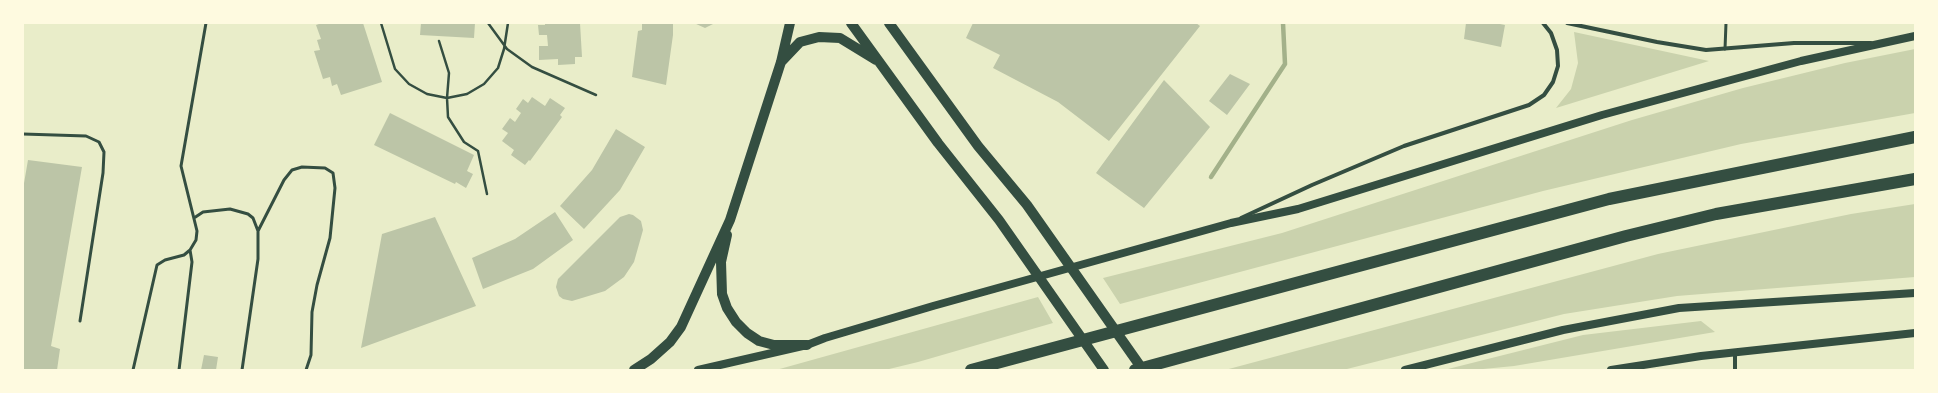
<!DOCTYPE html>
<style>
body{margin:0}
#map{position:relative;width:1938px;height:393px;overflow:hidden;background:#e9edc9;font-family:Arial,sans-serif}
canvas{display:block}
.frame{position:absolute;inset:0;border:24px solid #fefae0;pointer-events:none}
</style>
<div id="map">
<canvas width="1938" height="393"></canvas>
<div class="frame"></div>
</div>
<script>
const g = document.querySelector('canvas').getContext('2d');
g.lineJoin = 'round';
function fillPath(path, color) { g.fillStyle = color; g.fill(path, 'evenodd'); }
const shape = rows => new Path2D(rows.map(r => 'M' + r).join(''));
function stroke(path, color, width, dash) { g.strokeStyle = color; g.lineWidth = width; g.lineCap = dash ? 'butt' : 'round'; g.setLineDash(dash || []); g.stroke(path); }
const green = shape([
 [1574,32,1709,61,1556,108,1571,89,1578,63],
 [1915,49,1915,113,1741,144,1543,191,1120,304,1103,278,1282,233,1632,120,1743,88,1845,63],
 [1915,204,1915,277,1677,296,1564,314,1343,370,1225,370,1658,254,1851,214],
 [1038,297,1053,323,918,362,885,370,776,370],
 [1701,321,1715,332,1514,366,1473,370,1444,370,1583,335]
]);
const stream = shape([
 [1211,177,1285,64,1283,23]
]);
const building = shape([
 [322,23,363,23,382,82,341,95,337,84,332,86,330,77,323,79,314,51,320,50,317,40,321,39,316,25],
 [421,23,475,23,474,38,420,35],
 [545,23,580,23,582,57,575,57,575,64,558,65,558,59,539,60,539,46,548,46,547,35,539,35,538,25,545,25],
 [642,23,673,23,673,35,666,85,632,77,638,31,642,30],
 [694,23,715,23,705,28],
 [973,23,1196,23,1200,26,1109,141,1058,102,993,68,1000,55,966,38],
 [1466,23,1495,23,1505,25,1501,47,1464,39],
 [1230,74,1250,84,1227,115,1209,101],
 [1164,80,1210,127,1144,208,1096,173],
 [532,97,545,106,550,98,565,108,560,115,562,117,530,161,529,160,525,165,511,155,514,150,502,141,508,133,502,129,510,118,515,122,521,113,516,109,523,99,528,103],
 [390,113,474,155,467,171,473,174,466,188,456,182,455,184,374,145],
 [616,129,645,147,620,190,584,229,560,206,592,170],
 [28,160,82,167,51,346,60,349,57,370,23,370,23,189],
 [555,212,573,240,533,269,483,289,472,258,515,239],
 [629,214,633,215,641,221,643,230,634,262,624,277,605,291,572,301,563,299,559,296,556,287,558,279,620,217],
 [435,217,476,306,361,348,382,234],
 [204,355,218,357,216,370,201,370]
]);
const path = shape([
 [381,23,395,69,409,84,427,94,447,98,467,94,484,84,498,68,504,49,508,23],
 [488,23,507,49,532,67,596,95],
 [439,41,449,73,447,98,448,117,464,142,478,151,487,194]
]);
const service = shape([
 [1725,49,1726,23],
 [23,134,86,136,99,142,104,152,103,173,80,321],
 [194,218,203,212,230,209,248,214,253,218,258,231,258,259,242,370],
 [258,231,284,180,292,170,302,167,325,168,333,173,335,188,330,238,317,285,312,312,311,355,306,370],
 [133,370,157,265,165,260,184,255,190,250,196,240,197,231,181,166,206,23],
 [179,370,192,262,190,250]
]);
const minor = shape([
 [1567,23,1657,42,1706,50,1794,43,1871,43],
 [1241,218,1312,185,1404,146,1529,105,1544,95,1553,82,1558,66,1557,50,1551,33,1543,23],
 [1735,353,1735,370]
]);
const secondary = shape([
 [698,370,807,345,825,338,933,306,1231,223,1298,209,1602,115,1801,61,1915,36],
 [1405,370,1563,330,1679,308,1915,293],
 [1611,370,1701,356,1915,333]
]);
const primary = shape([
 [851,23,938,143,999,220,1104,370],
 [889,23,978,146,1027,205,1143,370],
 [781,62,800,42,819,37,840,38,876,60],
 [727,235,721,262,722,294,727,308,736,322,747,333,759,341,774,345,807,345],
 [634,370,651,359,670,342,681,327,730,220,781,62,790,23]
]);
const motorway = shape([
 [971,370,1609,199,1915,137],
 [1135,370,1626,236,1716,214,1915,179]
]);
fillPath(green, '#cad2ad');
stroke(stream, '#a3b18a', 4.5);
fillPath(building, '#bcc5a7');
stroke(path, '#344e41', 2.5);
stroke(service, '#344e41', 3);
stroke(minor, '#344e41', 4);
stroke(secondary, '#344e41', 8);
stroke(primary, '#344e41', 10);
stroke(motorway, '#344e41', 12);
</script>
